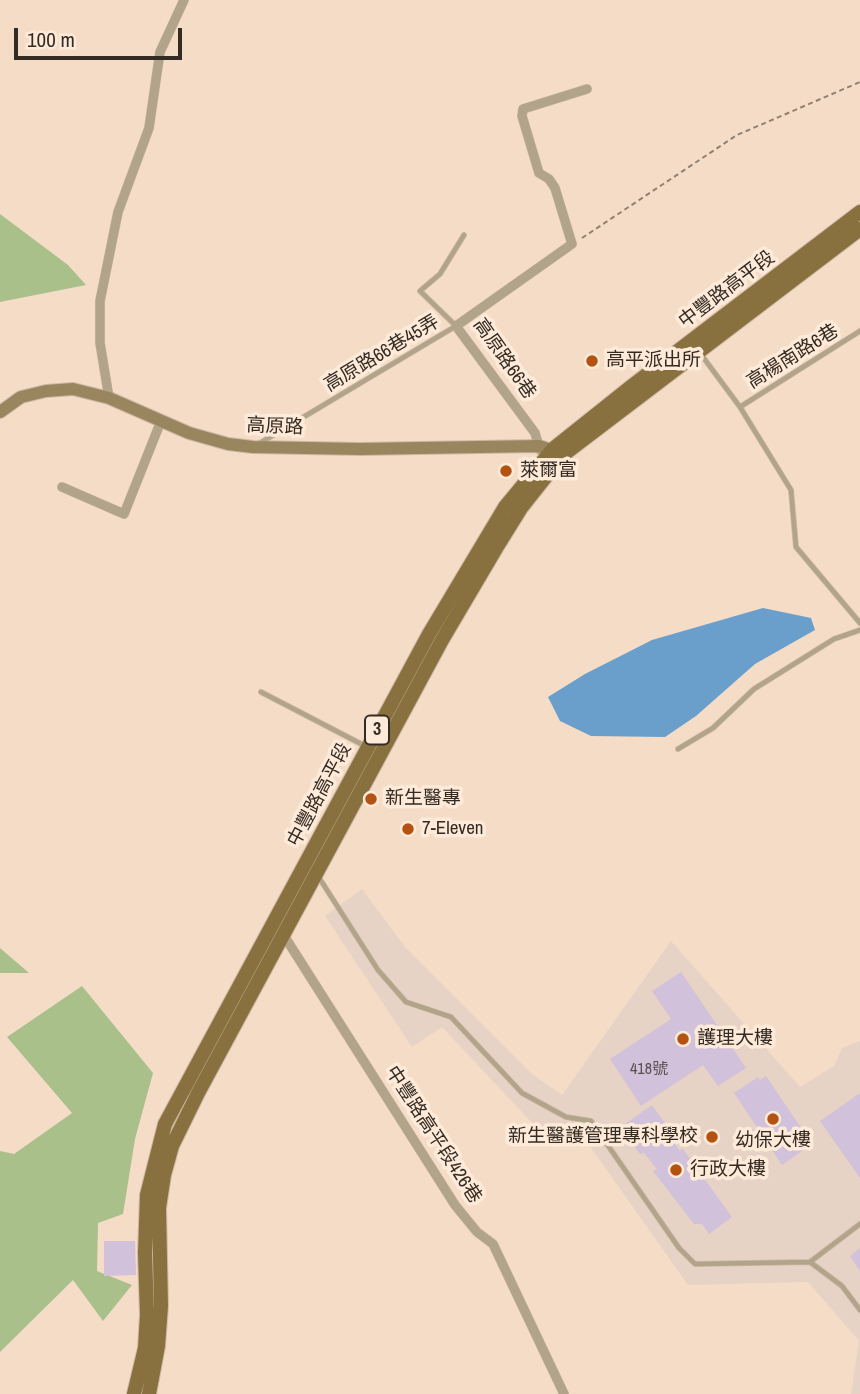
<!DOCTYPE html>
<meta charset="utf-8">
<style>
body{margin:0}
#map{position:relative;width:860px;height:1394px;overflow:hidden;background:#f4dcc7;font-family:"Archivo Narrow",sans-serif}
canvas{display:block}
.scale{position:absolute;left:14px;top:28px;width:168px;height:32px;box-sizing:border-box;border:4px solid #342b23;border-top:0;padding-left:9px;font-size:21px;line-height:24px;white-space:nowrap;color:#342b23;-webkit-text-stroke:5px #feead9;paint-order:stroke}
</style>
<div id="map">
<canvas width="860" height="1394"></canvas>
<div class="scale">100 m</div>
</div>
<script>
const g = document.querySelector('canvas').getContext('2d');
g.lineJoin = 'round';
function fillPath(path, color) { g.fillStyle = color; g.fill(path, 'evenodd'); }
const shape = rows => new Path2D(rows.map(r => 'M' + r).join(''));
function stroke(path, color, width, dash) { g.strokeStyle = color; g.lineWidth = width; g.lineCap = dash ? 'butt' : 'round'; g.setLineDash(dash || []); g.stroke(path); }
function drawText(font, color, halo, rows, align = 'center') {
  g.font = font + ' "Archivo Narrow","Noto Sans TC",sans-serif'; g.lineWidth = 7; g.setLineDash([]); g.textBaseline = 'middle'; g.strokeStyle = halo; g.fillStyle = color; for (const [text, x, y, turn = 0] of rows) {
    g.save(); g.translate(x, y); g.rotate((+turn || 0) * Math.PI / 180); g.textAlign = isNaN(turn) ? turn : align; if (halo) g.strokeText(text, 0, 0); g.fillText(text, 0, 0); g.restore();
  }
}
const education = shape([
 [362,889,405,947,532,1074,562,1095,671,941,800,1087,834,1066,842,1048,860,1041,860,1394,851,1394,859,1341,808,1282,688,1285,589,1145,538,1129,442,1027,412,1047,325,916]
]);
const green = shape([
 [0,214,68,265,86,285,0,302],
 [0,948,29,973,0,973],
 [82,986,153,1073,135,1139,123,1214,98,1223,97,1271,132,1285,103,1321,73,1280,0,1352,0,1151,14,1154,72,1113,7,1037]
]);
const water = shape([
 [763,608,811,618,815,630,755,664,696,716,665,737,591,736,560,721,548,697,585,674,652,640]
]);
const building = shape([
 [681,972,746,1068,718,1086,703,1065,641,1106,610,1059,671,1019,652,991],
 [766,1076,812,1144,782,1165,734,1093,758,1077,760,1080],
 [860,1093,860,1178,820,1121],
 [652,1105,677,1140,674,1142,679,1150,683,1149,732,1217,709,1234,702,1224,694,1224,653,1171,657,1169,644,1153,640,1154,621,1127],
 [104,1241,135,1241,136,1275,104,1276],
 [860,1248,860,1271,850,1256]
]);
const path = shape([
 [582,238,737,135,860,82]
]);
const lane = shape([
 [700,353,740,407,791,490,796,547,860,623],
 [740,407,860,331],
 [260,443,456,326,420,291,440,274,464,235],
 [261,692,367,747],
 [678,749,713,728,754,689,834,639,860,630],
 [318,876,378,970,406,1002,451,1017,522,1093,566,1117,591,1121,679,1248,695,1264,810,1262,842,1286,860,1310],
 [810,1262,860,1224]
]);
const street = shape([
 [109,398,100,343,100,301,118,212,149,128,160,52,184,0],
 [540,450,535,433,456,326,572,244,555,188,549,179,539,173,522,116,523,109,587,89],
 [62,487,124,514,161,421],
 [283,934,455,1205,477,1232,493,1244,564,1394]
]);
const secondary = shape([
 [0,412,21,397,46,391,73,389,109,398,189,433,228,444,253,447,360,449,539,446,560,453]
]);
const primary = shape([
 [134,1394,145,1348,147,1315,145,1253,147,1195,165,1124,429,634,505,507,553,449,632,386,860,212],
 [149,1394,158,1346,161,1306,159,1208,164,1175,172,1146,198,1093,442,640,498,545,521,508,563,455,860,229]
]);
const markers = [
 [592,361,7,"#b35211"],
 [506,471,7,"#b35211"],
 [371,799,7,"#b35211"],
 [408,829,7,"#b35211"],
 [683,1039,7,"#b35211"],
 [773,1119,7,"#b35211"],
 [712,1137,7,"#b35211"],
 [676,1170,7,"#b35211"]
];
const numberNames = [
 ["418號",649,1070]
];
const shields = [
 [377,730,24]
];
const shieldNames = [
 ["3",377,730]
];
const streetNames = [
 ["中豐路高平段",727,290,-37],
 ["高原路66巷45弄",382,354,-31],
 ["高楊南路6巷",793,357,-32],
 ["高原路66巷",504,359,55],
 ["高原路",275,427,2],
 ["中豐路高平段",320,795,-62],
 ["中豐路高平段426巷",433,1135,57]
];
const poiNames = [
 ["高平派出所",606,361],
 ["萊爾富",520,471],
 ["新生醫專",385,799],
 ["7-Eleven",422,829],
 ["護理大樓",697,1039],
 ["新生醫護管理專科學校",698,1137,"right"],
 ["幼保大樓",773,1141,"center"],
 ["行政大樓",690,1170]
];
fillPath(education, '#e7d3c5');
fillPath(green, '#a9c08b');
fillPath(water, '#6b9fcb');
fillPath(building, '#d1c1da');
stroke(lane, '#ceb9a6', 6);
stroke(street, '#ceb9a6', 10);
stroke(secondary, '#ceb9a6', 14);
stroke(primary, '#ceb9a6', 16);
stroke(path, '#918172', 2, [5, 3.5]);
stroke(lane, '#b1a48a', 4.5);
stroke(street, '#b1a48a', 9);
stroke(secondary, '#99865f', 12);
stroke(primary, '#88703f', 14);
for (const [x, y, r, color] of markers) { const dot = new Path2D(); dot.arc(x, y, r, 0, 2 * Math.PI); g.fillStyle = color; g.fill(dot); stroke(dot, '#feead9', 2.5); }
drawText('16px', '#5b5051', null, numberNames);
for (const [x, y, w] of shields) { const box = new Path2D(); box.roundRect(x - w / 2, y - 14.5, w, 29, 5); g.fillStyle = '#feead9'; g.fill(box); stroke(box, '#342b23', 2); }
drawText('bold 18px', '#342b23', null, shieldNames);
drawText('19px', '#342b23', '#feead9', streetNames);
drawText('19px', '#342b23', '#feead9', poiNames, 'left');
</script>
